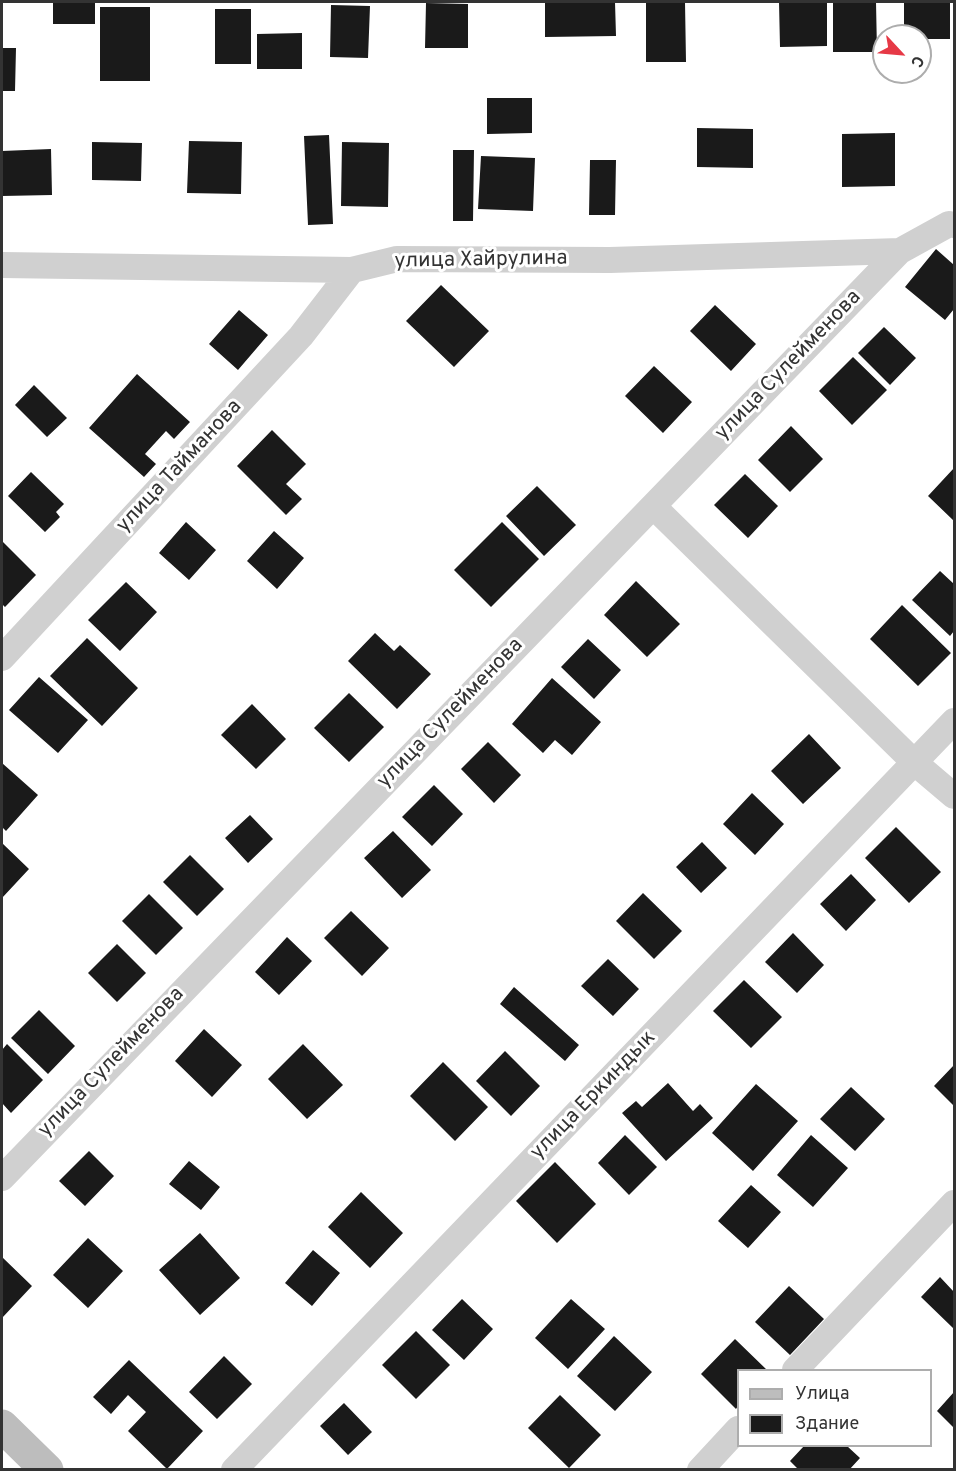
<!DOCTYPE html>
<meta charset="utf-8">
<style>
body{margin:0}
#map{position:relative;width:956px;height:1471px;overflow:hidden;background:#fff;font-family:Overpass,sans-serif}
canvas{display:block}
.frame{position:absolute;inset:0;border:3px solid #333;pointer-events:none}
.legend{position:absolute;left:737px;top:1369px;width:195px;height:78px;box-sizing:border-box;background:#fff;border:2px solid #adadad;margin:0;padding:8px 10px;list-style:none;font-size:18px;color:#333}
.legend li{display:flex;align-items:center;gap:12px;height:30px}
.legend b{width:30px;border:2px solid #adadad}
.north{position:absolute;left:872px;top:24px;width:60px;height:60px;box-sizing:border-box;background:#fff;border:2px solid #adadad;border-radius:50%;rotate:116deg;font-size:16px;font-weight:700;line-height:24px;text-align:center;color:#333}
.north::after{content:'';display:block;margin:auto;width:21px;height:27px;background:#e63946;clip-path:polygon(50% 0,100% 100%,50% 72%,0 100%)}
</style>
<div id="map">
<canvas width="956" height="1471"></canvas>
<div class="frame"></div>
<ul class="legend">
<li><b style="height:8px;background:#bdbdbd"></b>Улица</li>
<li><b style="height:16px;background:#1a1a1a"></b>Здание</li>
</ul>
<div class="north">С</div>
</div>
<script>
const g = document.querySelector('canvas').getContext('2d');
g.lineJoin = 'round';
function fillPath(path, color) { g.fillStyle = color; g.fill(path, 'evenodd'); }
const shape = rows => new Path2D(rows.map(r => 'M' + r).join(''));
function stroke(path, color, width, dash) { g.strokeStyle = color; g.lineWidth = width; g.lineCap = dash ? 'butt' : 'round'; g.setLineDash(dash || []); g.stroke(path); }
function drawText(font, color, halo, rows, align = 'center') {
  g.font = font + ' Overpass,sans-serif'; g.lineWidth = 6; g.setLineDash([]); g.textBaseline = 'middle'; g.strokeStyle = halo; g.fillStyle = color; for (const [text, x, y, turn = 0] of rows) {
    g.save(); g.translate(x, y); g.rotate((+turn || 0) * Math.PI / 180); g.textAlign = isNaN(turn) ? turn : align; if (halo) g.strokeText(text, 0, 0); g.fillText(text, 0, 0); g.restore();
  }
}
const building = shape([
 [53,2,95,2,95,24,53,24],
 [545,2,615,2,616,36,545,37],
 [646,2,685,2,686,62,646,62],
 [779,2,827,2,827,46,780,47],
 [833,2,876,2,877,52,833,52],
 [904,2,950,2,950,39,920,39,920,36,904,36],
 [426,3,468,4,468,48,425,48],
 [331,5,370,6,368,58,330,57],
 [100,7,150,7,150,81,100,81],
 [215,9,251,9,251,64,215,64],
 [302,33,302,69,257,69,257,34],
 [2,48,16,48,15,91,2,91],
 [487,98,532,98,532,133,487,134],
 [697,128,753,129,753,168,697,167],
 [895,133,895,186,842,187,842,134],
 [329,135,333,224,308,225,304,136],
 [189,141,242,142,241,194,187,193],
 [92,142,142,143,141,181,92,180],
 [342,142,389,143,388,207,341,206],
 [51,149,52,195,2,196,2,151],
 [453,150,474,150,473,221,453,221],
 [481,156,535,158,533,211,478,209],
 [590,160,616,160,615,215,589,215],
 [936,249,954,265,954,309,945,320,905,287],
 [441,285,489,331,454,367,406,321],
 [715,305,756,344,731,371,690,331],
 [239,310,268,335,238,370,209,344],
 [884,327,916,358,890,385,858,353],
 [853,357,887,390,852,425,819,391],
 [654,366,692,402,663,433,625,396],
 [137,374,190,422,174,439,166,431,145,454,156,464,144,477,89,428],
 [34,385,67,418,47,437,15,405],
 [791,426,823,459,790,492,758,460],
 [272,430,306,464,286,484,302,499,286,515,237,466],
 [954,468,954,521,928,496],
 [31,472,64,504,56,512,60,517,45,532,8,496],
 [745,474,778,506,748,538,714,505],
 [537,486,576,525,544,556,506,516],
 [186,522,216,550,189,580,159,553],
 [502,522,539,559,491,607,454,570],
 [274,531,304,558,277,589,247,561],
 [2,541,36,575,5,607,2,604],
 [940,571,954,584,954,631,950,636,912,600],
 [636,581,680,624,647,657,604,615],
 [126,582,157,612,120,651,88,620],
 [902,605,951,653,918,686,870,639],
 [375,633,394,651,400,645,431,674,397,709,348,661],
 [87,638,138,688,102,726,50,676],
 [588,639,621,670,594,699,561,667],
 [39,677,88,720,58,753,9,710],
 [552,678,601,722,572,755,555,740,543,753,512,724],
 [349,693,384,727,349,762,314,728],
 [252,704,286,739,256,769,221,735],
 [809,734,841,768,803,804,771,771],
 [488,742,521,775,494,803,461,769],
 [2,763,38,795,6,831,2,827],
 [434,785,463,814,432,846,402,817],
 [752,793,784,824,755,855,723,824],
 [250,815,273,839,248,863,225,838],
 [896,827,941,872,909,903,865,858],
 [393,831,431,870,402,898,364,858],
 [702,842,727,868,701,893,676,867],
 [2,843,29,869,2,898],
 [190,855,224,889,197,916,163,882],
 [851,874,876,900,846,931,820,904],
 [643,893,682,931,654,959,616,921],
 [149,894,183,928,156,955,122,921],
 [351,911,389,948,362,976,324,938],
 [793,933,824,965,797,993,765,962],
 [287,937,312,961,279,995,255,972],
 [117,944,146,973,117,1002,88,973],
 [608,959,639,989,613,1016,581,986],
 [744,980,782,1017,751,1048,713,1011],
 [514,987,579,1045,565,1061,500,1004],
 [39,1010,75,1046,48,1074,11,1038],
 [204,1029,242,1065,212,1097,175,1061],
 [7,1044,43,1080,11,1113,2,1103,2,1050],
 [303,1044,343,1085,307,1119,268,1079],
 [505,1051,540,1086,511,1116,476,1081],
 [443,1062,488,1107,455,1141,410,1096],
 [954,1065,954,1106,934,1086],
 [668,1083,693,1111,700,1104,713,1118,666,1161,622,1113,636,1101,642,1107],
 [756,1084,798,1121,753,1171,712,1133],
 [851,1087,885,1119,855,1151,820,1119],
 [625,1135,657,1167,629,1195,598,1163],
 [811,1135,848,1168,813,1207,777,1175],
 [89,1151,114,1176,85,1206,59,1181],
 [189,1161,220,1187,201,1210,169,1184],
 [555,1162,596,1204,557,1243,516,1201],
 [751,1185,781,1212,748,1248,718,1221],
 [361,1192,403,1233,370,1268,328,1227],
 [200,1233,240,1278,200,1315,159,1270],
 [88,1238,123,1271,88,1308,53,1275],
 [313,1250,340,1273,312,1306,285,1283],
 [2,1257,32,1286,2,1318],
 [940,1277,954,1292,954,1329,921,1297],
 [789,1286,824,1319,790,1355,755,1322],
 [462,1299,493,1329,464,1360,432,1330],
 [571,1299,605,1329,568,1369,535,1338],
 [416,1331,450,1365,416,1399,382,1365],
 [614,1336,652,1372,615,1411,577,1376],
 [735,1339,767,1370,738,1370,738,1406,736,1409,701,1374],
 [224,1356,252,1384,217,1419,189,1392],
 [129,1360,203,1431,167,1469,128,1431,146,1412,128,1395,111,1414,93,1397],
 [954,1392,954,1428,937,1411],
 [560,1395,601,1435,569,1468,528,1428],
 [344,1403,372,1432,348,1455,320,1426],
 [804,1446,847,1446,860,1458,849,1470,799,1470,790,1461]
]);
const street = shape([
 [2,265,352,270,397,259,610,260,900,251,949,224,954,225],
 [653,506,915,763,954,796],
 [2,658,301,336,352,270],
 [2,1178,900,251],
 [795,1370,954,1203],
 [234,1470,954,721],
 [700,1470,738,1429]
]);
const secondary = shape([
 [2,1426,47,1470]
]);
const streetNames = [
 ["улица Хайрулина",481,261,-1],
 ["улица Сулейменова",789,366,-46],
 ["улица Тайманова",180,467,-47],
 ["улица Сулейменова",451,714,-46],
 ["улица Сулейменова",112,1063,-46],
 ["улица Еркиндык",594,1096,-46]
];
fillPath(building, '#1a1a1a');
stroke(street, '#d0d0d0', 26);
stroke(secondary, '#bdbdbd', 33);
drawText('21px', '#333', '#fff', streetNames);
</script>
